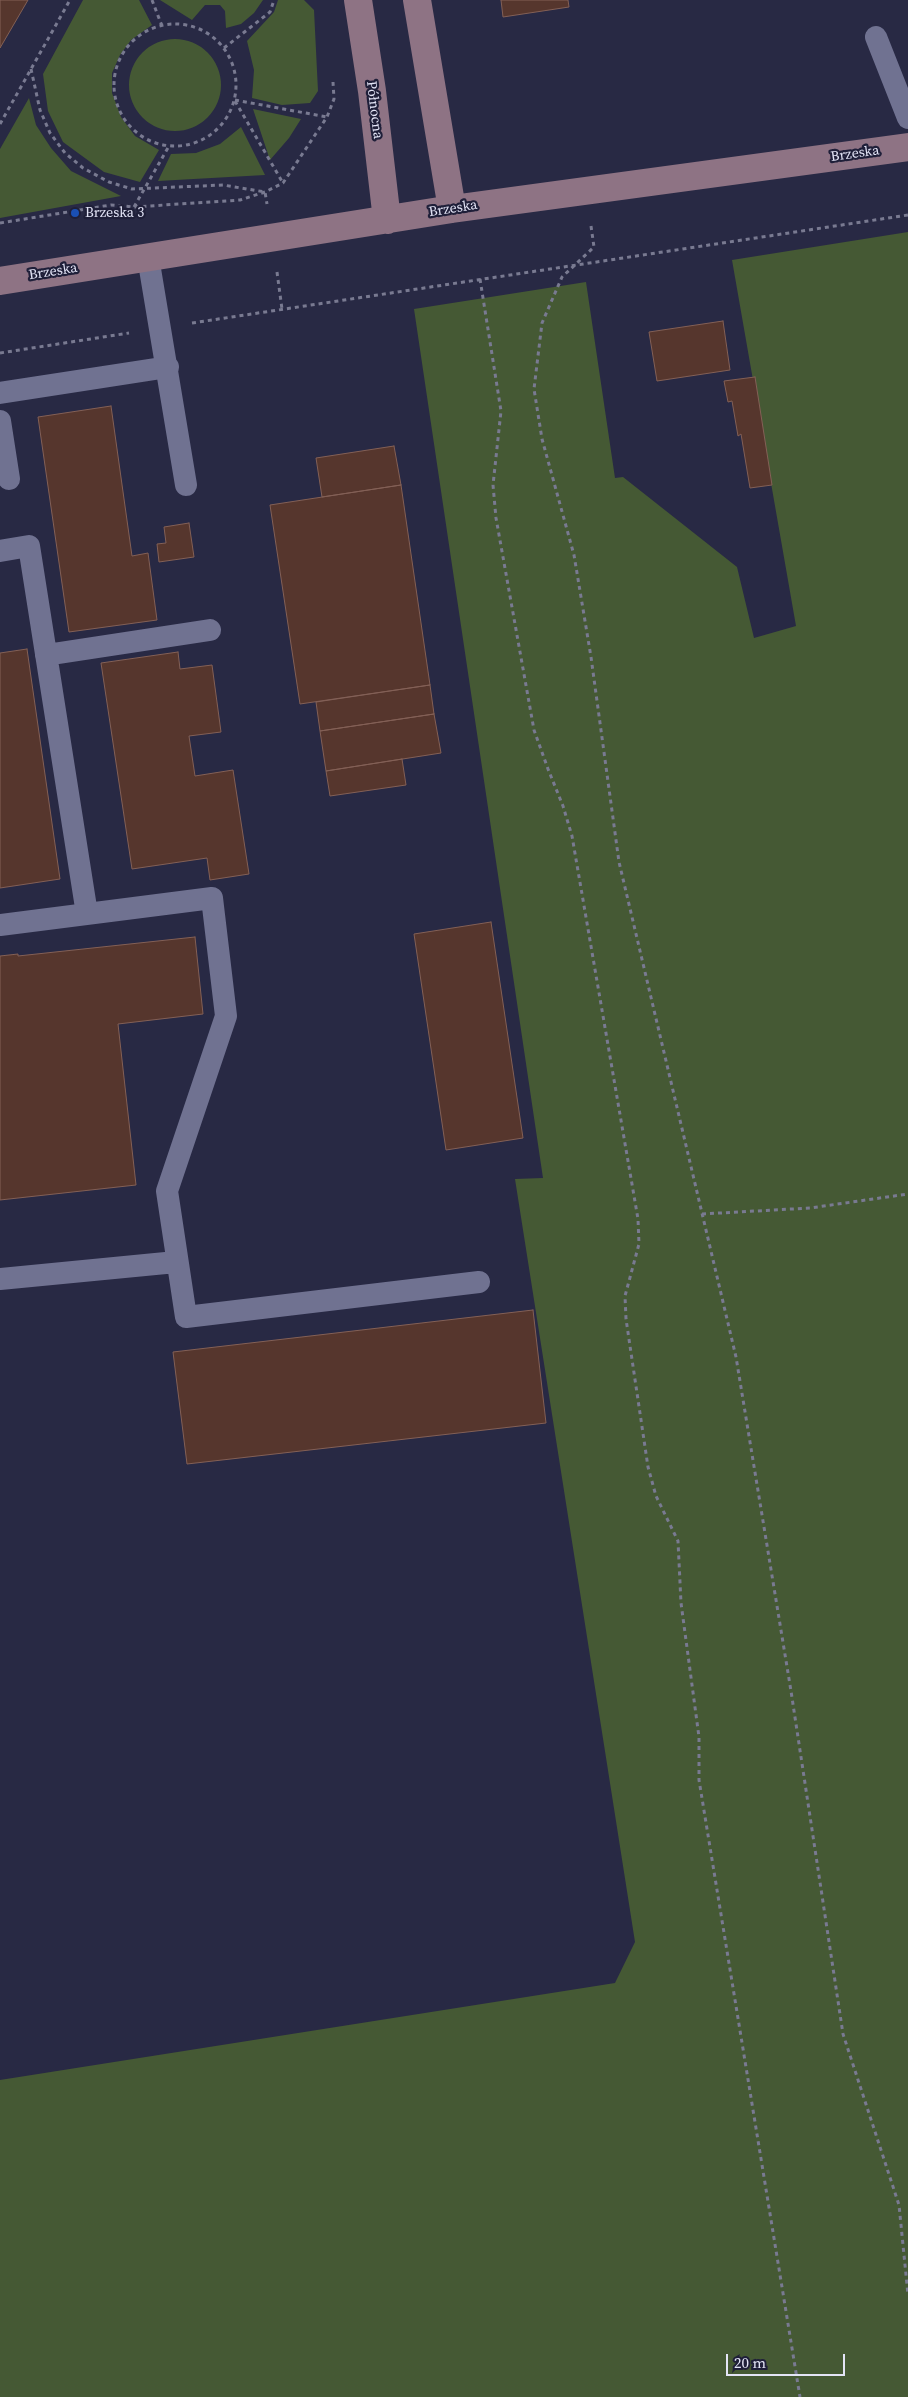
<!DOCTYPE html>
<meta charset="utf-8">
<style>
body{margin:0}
#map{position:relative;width:908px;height:2397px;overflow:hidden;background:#282944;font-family:"Source Serif 4",serif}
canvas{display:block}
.scale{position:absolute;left:726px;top:2354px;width:119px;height:22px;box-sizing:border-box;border:2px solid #e3e4f6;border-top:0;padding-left:6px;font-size:15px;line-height:18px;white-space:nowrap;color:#e3e4f6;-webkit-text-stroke:4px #1f1f39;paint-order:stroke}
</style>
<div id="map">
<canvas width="908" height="2397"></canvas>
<div class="scale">20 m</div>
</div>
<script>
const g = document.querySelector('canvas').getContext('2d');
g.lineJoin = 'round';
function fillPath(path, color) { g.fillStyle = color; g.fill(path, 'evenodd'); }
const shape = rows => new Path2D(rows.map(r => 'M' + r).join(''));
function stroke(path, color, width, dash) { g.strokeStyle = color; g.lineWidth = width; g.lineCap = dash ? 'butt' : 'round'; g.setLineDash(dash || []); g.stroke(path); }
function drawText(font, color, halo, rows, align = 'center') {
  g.font = font + ' "Source Serif 4",serif'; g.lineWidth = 4.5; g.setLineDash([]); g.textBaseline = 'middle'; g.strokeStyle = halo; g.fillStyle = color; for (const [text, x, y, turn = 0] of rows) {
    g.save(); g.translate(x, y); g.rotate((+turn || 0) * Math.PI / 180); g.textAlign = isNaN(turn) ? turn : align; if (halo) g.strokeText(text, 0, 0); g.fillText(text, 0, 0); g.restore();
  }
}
const green = shape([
 [83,0,139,0,152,25,131,40,120,55,112,73,112,93,121,117,135,136,159,150,140,182,104,172,63,142,48,111,43,74],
 [160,0,263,0,254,13,241,24,226,28,225,11,220,5,205,5,192,20],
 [278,0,304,0,314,10,318,91,310,103,282,105,252,98,254,70,247,41,274,12],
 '129 85a46 46 0 1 1 92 0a46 46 0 1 1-92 0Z',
 [29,98,36,125,51,148,71,171,121,196,0,218,0,149],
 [253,109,301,119,289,138,270,160],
 [241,127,265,175,158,181,171,154,196,153,220,144],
 [908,232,908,2397,0,2397,0,2080,615,1983,635,1942,515,1179,543,1178,414,309,586,282,615,478,623,477,737,567,754,638,796,626,732,260]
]);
const building = shape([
 [0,0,28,0,0,48,0,0],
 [501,0,568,0,569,7,503,17,501,0],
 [723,321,730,370,657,381,649,332,723,321],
 [755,377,772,485,750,488,741,434,738,436,732,401,728,402,724,381,755,377],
 [111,406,132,556,148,553,157,620,69,632,38,417,111,406],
 [394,446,401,485,322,497,316,458,394,446],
 [401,485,430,685,300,704,270,505,401,485],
 [189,523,194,557,159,562,157,544,166,543,164,527,189,523],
 [27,649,60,879,0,888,0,653,27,649],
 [178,652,180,669,212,665,221,732,189,736,195,776,233,770,249,874,210,880,207,858,132,869,101,663,178,652],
 [430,685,434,714,320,731,316,702,430,685],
 [434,714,441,753,326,771,320,731,434,714],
 [402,759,406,785,330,796,326,771,402,759],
 [491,922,523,1138,446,1150,414,934,491,922],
 [195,937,203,1014,118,1024,136,1185,0,1200,0,956,18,954,18,956,195,937],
 [533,1310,546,1423,187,1464,173,1352,533,1310]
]);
const path = shape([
 [152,0,162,26],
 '114 85a61 61 0 1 1 122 0a61 61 0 1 1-122 0Z',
 [224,48,270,12,274,0],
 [31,69,40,110,50,133,65,153,83,168,109,182,132,189,223,185,265,192,267,204],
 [235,100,327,117],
 [235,101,283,183],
 [0,124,70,0],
 [134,207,169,146],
 [0,223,111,205,134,207,240,200,265,192,283,183,327,117,334,99,333,82],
 [591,226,594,247,562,277,542,323,534,389,542,439,574,555,591,657,619,862,736,1357,791,1691,843,2034,899,2205,908,2295],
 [277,272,282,309],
 [480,279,501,411,493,485,496,518,534,730,548,769,563,806,572,836,638,1219,639,1244,625,1296,626,1319,648,1467,656,1496,678,1541,681,1603,699,1737,699,1780,800,2397],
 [192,323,908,215],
 [0,353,129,333],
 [702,1214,810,1208,908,1194]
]);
const lane = shape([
 [876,37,908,118],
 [148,257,186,485],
 [0,393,168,367],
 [0,421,9,479],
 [0,551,29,546,87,914],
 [46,655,210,630],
 [0,925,212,898,226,1016,167,1191,186,1317,479,1282],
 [0,1279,176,1262]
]);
const secondary = shape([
 [358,0,372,91,387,220],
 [417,0,452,209],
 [0,281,452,209,908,147]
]);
const markers = [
 [75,213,5,"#1a4fb4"]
];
const streetNames = [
 ["Północna",374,110,83],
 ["Brzeska",855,154,-8],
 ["Brzeska",453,209,-9],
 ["Brzeska",53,272,-9]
];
const poiNames = [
 ["Brzeska 3",85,213]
];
fillPath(green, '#455934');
fillPath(building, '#56362d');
stroke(building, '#836056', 1);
stroke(path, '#797a91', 3, [4, 4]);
stroke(lane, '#707291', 22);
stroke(secondary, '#8e7384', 28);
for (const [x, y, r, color] of markers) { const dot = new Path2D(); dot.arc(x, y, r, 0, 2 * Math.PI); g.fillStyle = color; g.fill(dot); stroke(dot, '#1f1f39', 2); }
drawText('14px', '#e3e4f6', '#1f1f39', streetNames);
drawText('14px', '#e3e4f6', '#1f1f39', poiNames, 'left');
</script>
